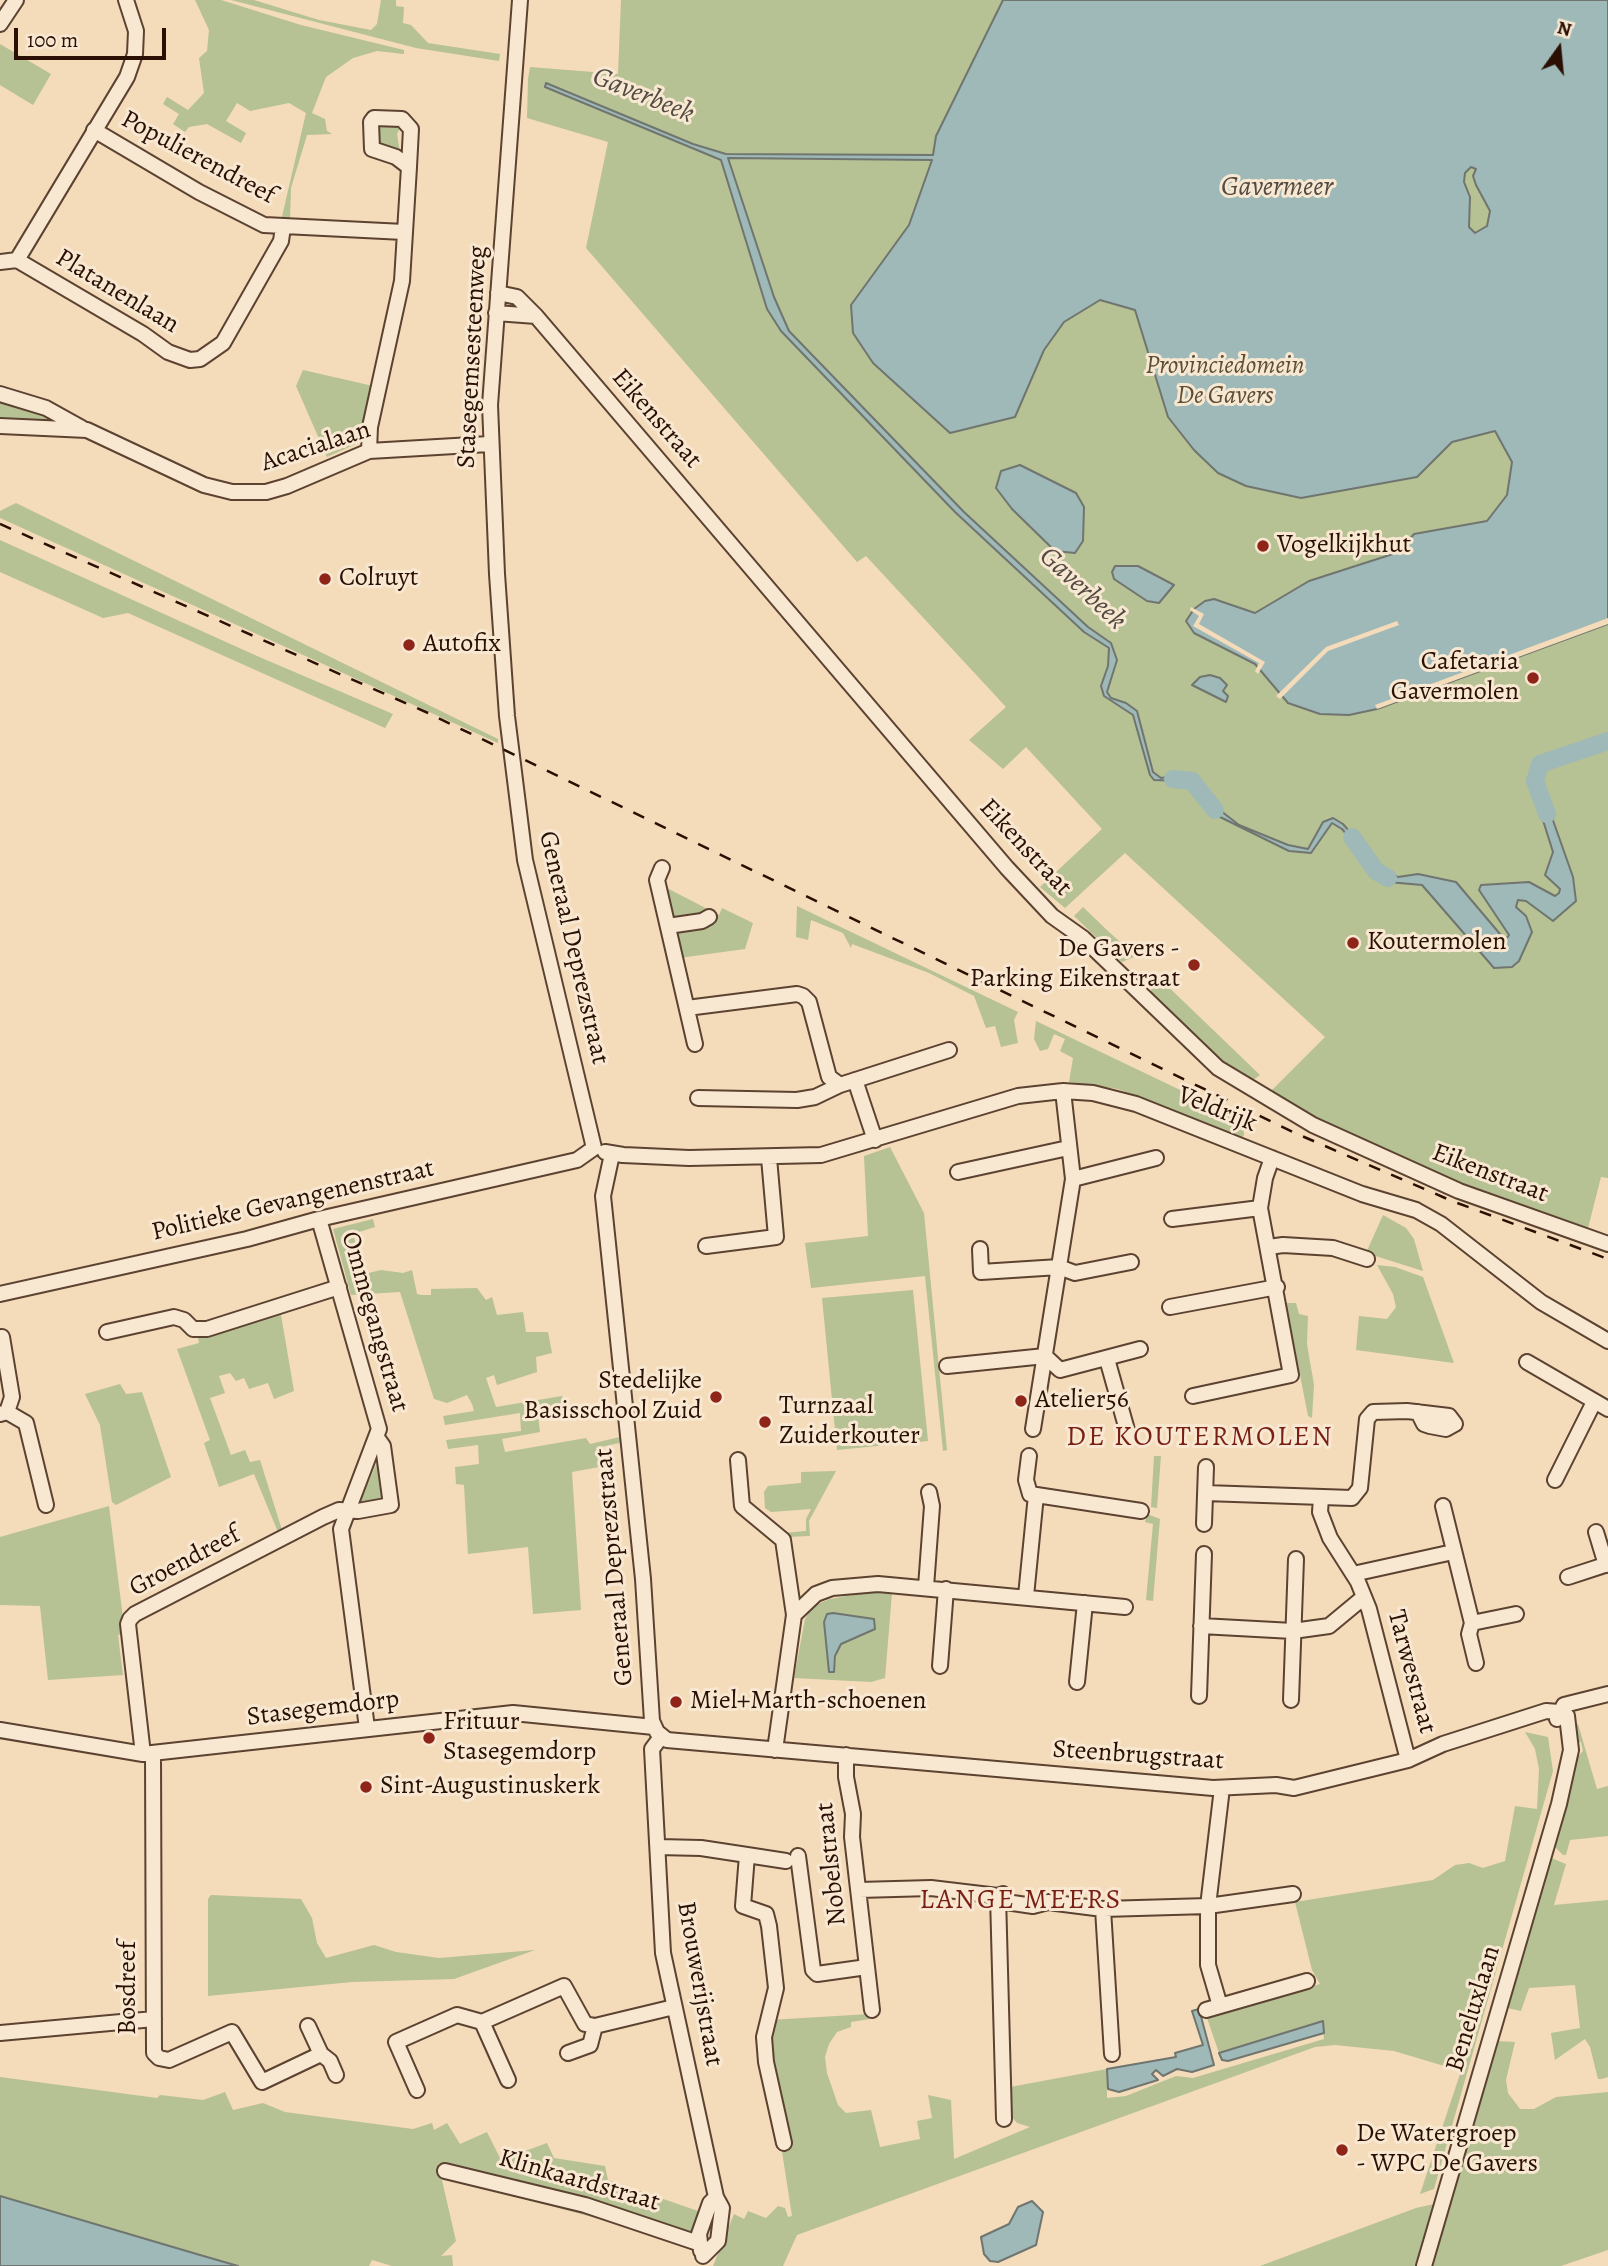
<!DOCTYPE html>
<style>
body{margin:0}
#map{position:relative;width:1608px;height:2266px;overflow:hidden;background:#f4dbba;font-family:Alegreya,serif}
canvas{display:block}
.north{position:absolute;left:1524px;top:14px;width:70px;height:70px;-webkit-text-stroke:5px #f8e8d2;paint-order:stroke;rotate:15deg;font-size:19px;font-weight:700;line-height:28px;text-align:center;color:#2a0f03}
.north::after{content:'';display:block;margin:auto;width:24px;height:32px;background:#2a0f03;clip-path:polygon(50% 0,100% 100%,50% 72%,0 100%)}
.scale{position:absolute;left:14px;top:28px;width:152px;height:32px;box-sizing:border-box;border:4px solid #2a0f03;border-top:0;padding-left:9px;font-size:21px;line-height:24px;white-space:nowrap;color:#2a0f03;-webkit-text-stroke:5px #f8e8d2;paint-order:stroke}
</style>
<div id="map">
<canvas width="1608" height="2266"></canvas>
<div class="north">N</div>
<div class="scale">100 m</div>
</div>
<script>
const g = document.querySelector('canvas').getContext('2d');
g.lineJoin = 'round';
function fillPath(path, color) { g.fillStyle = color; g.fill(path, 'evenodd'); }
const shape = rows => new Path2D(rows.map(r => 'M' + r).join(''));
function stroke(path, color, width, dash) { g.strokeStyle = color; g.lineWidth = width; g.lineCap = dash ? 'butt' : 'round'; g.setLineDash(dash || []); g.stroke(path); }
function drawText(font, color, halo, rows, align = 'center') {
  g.font = font + ' Alegreya,serif'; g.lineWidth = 6; g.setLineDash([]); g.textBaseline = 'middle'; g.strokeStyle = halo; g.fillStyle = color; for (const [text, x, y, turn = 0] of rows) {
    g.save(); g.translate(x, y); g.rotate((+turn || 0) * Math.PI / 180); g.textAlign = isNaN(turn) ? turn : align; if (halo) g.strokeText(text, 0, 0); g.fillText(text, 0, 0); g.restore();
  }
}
const green = shape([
 [195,0,221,0,301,25,404,50,404,54,377,51,353,58,326,77,312,113,325,119,327,131,332,134,307,135,291,188,290,221,281,221,306,113,289,103,250,111,237,103,226,121,246,133,241,143,207,124,189,127,185,132,173,124,179,114,163,104,167,97,188,110,204,93,199,58,207,51,209,30],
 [231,0,254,0,319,20,371,30,377,24,381,0,396,0,396,6,404,7,403,23,411,25,428,43,500,54,499,61,416,48],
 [621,0,1608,0,1608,1178,1601,1177,1587,1232,1480,1194,1314,1121,1267,1095,1325,1037,1125,853,1065,908,1040,887,1102,829,1026,747,1003,769,969,740,1006,707,866,556,857,562,586,248,608,142,527,118,528,79,530,67,618,74],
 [0,44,51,74,33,105,0,85],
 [384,121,401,126,397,134,400,152,378,149,374,128],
 [303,370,373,386,358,443,327,457,296,386],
 [0,397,57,416,57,425,0,421],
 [16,503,498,739,498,743,0,518,0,511],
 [0,540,257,656,393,714,385,728,128,613,103,618,0,572],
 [663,886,719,915,722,908,753,923,745,949,672,959],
 [797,906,1018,1012,1014,1020,1018,1043,1001,1047,995,1026,986,1028,974,996,929,973,852,944,851,948,843,933,811,920,808,940,796,937],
 [1083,907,1109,932,1136,956,1122,962,1074,916],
 [1155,974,1260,1075,1253,1080,1242,1078,1222,1063,1150,995],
 [1036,1021,1243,1120,1244,1135,1242,1138,1118,1089,1069,1082,1073,1058,1060,1051,1065,1039,1054,1034,1048,1049,1040,1051,1034,1039],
 [890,1147,924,1213,947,1450,943,1451,925,1276,811,1288,805,1243,868,1236,864,1156],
 [1383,1215,1406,1228,1414,1239,1423,1271,1366,1253],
 [373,1219,375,1227,353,1234,364,1274,381,1270,403,1273,412,1270,417,1294,421,1295,431,1295,431,1289,477,1288,486,1300,492,1297,497,1315,523,1312,526,1332,548,1332,552,1353,536,1357,537,1372,497,1385,494,1375,486,1378,496,1407,562,1396,566,1410,538,1416,540,1432,502,1439,505,1452,586,1438,590,1444,624,1436,624,1442,596,1448,599,1467,572,1472,581,1610,533,1614,528,1547,468,1554,464,1485,456,1484,455,1467,479,1464,478,1445,448,1449,446,1440,521,1431,520,1413,445,1425,443,1416,474,1411,472,1404,467,1395,447,1403,434,1399,400,1292,351,1295,333,1229],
 [1377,1265,1395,1267,1423,1277,1454,1363,1356,1350,1359,1316,1387,1319,1396,1307,1393,1294],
 [913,1290,928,1441,837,1450,822,1298],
 [1286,1303,1296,1303,1299,1314,1308,1316,1307,1344,1314,1385,1312,1418,1308,1416],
 [280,1309,294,1391,274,1399,268,1383,249,1389,244,1378,236,1381,230,1373,219,1376,225,1393,210,1398,231,1455,245,1450,250,1462,260,1460,282,1530,278,1532,254,1474,219,1487,204,1443,210,1440,177,1349,199,1343,198,1338],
 [120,1384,126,1394,142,1392,171,1477,116,1505,112,1502,100,1425,85,1394],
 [381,1453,387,1499,359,1505],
 [1154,1456,1161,1456,1157,1508,1151,1507],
 [836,1471,809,1521,810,1536,787,1537,783,1533,806,1531,806,1519,811,1509,771,1512,765,1508,764,1492,768,1486,801,1483,801,1472],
 [109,1506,125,1634,118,1635,123,1675,48,1680,40,1606,0,1605,0,1537],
 [1147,1514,1160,1519,1153,1601,1146,1600,1153,1524,1145,1522],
 [868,1592,892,1593,885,1678,871,1682,794,1678,805,1619,813,1606,830,1599],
 [833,1613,874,1619,838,1646,834,1671,827,1614],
 [1578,1724,1597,1789,1608,1786,1608,1836,1570,1840,1566,1855,1563,1855,1554,1846,1576,1759,1583,1751,1581,1742,1572,1743,1572,1731],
 [1525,1732,1548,1737,1553,1771,1434,2189,1420,2194,1461,2071,1394,2051,1335,2045,1315,2047,797,2235,783,2266,713,2266,734,2214,744,2219,748,2211,766,2218,778,2206,785,2208,788,2217,792,2216,768,2061,769,2020,870,2014,870,2019,851,2022,851,2027,837,2032,829,2044,825,2057,827,2073,838,2105,846,2113,871,2110,880,2147,920,2139,917,2121,932,2118,928,2095,951,2100,954,2159,1030,2127,1017,2123,1011,2116,1010,2087,1107,2069,1107,2098,1126,2096,1176,2076,1193,2078,1324,2039,1322,2021,1219,2053,1207,2018,1320,1984,1312,1970,1295,1902,1433,1880,1455,1865,1469,1863,1483,1868,1505,1861,1515,1806,1537,1809,1539,1769,1535,1749],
 [1551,1858,1566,1864,1554,1905,1608,1900,1608,2077,1602,2079,1598,2079,1590,2047,1585,2039,1555,2060,1551,2033,1580,2028,1575,1985,1529,1988,1521,2011,1507,2008],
 [211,1895,301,1899,312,1918,317,1943,326,1958,374,1945,396,1952,439,1958,535,1950,454,1979,352,1982,208,1996,208,1899],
 [1496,2041,1515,2042,1506,2080,1508,2093,1520,2109,1534,2109,1556,2097,1608,2092,1608,2250,1561,2266,1431,2266],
 [0,2077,157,2098,160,2095,203,2100,225,2092,233,2110,263,2103,285,2112,413,2129,432,2123,434,2130,447,2123,460,2144,487,2132,501,2160,547,2143,554,2158,605,2166,608,2180,701,2212,691,2244,441,2176,456,2241,441,2256,452,2255,453,2266,392,2266,372,2260,369,2266,238,2266,0,2196],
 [1434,2204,1416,2266,1260,2266,1416,2208]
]);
const water = shape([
 [1003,0,1608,0,1608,624,1377,709,1349,715,1320,714,1288,703,1255,664,1194,633,1186,621,1194,609,1205,601,1214,599,1255,613,1309,581,1399,552,1414,534,1487,521,1507,495,1512,462,1495,431,1452,442,1417,477,1301,498,1246,486,1218,473,1194,450,1168,417,1135,310,1100,300,1064,322,1044,350,1015,417,950,433,873,363,853,333,851,305,909,225,932,160,728,158,774,297,789,331,964,512,1088,627,1111,643,1117,660,1107,692,1111,698,1126,703,1137,711,1153,772,1161,778,1181,775,1197,781,1190,786,1181,781,1154,780,1150,775,1133,715,1104,696,1101,686,1108,666,1109,648,1084,632,955,512,781,331,767,309,721,160,545,87,546,83,693,144,726,154,933,155,936,136,1003,0],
 [1471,167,1476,169,1473,176,1476,185,1490,211,1487,226,1475,233,1469,227,1470,197,1464,182,1465,173,1471,167],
 [1020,465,1076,493,1084,507,1083,541,1075,553,1055,551,1012,509,996,488,1001,471,1020,465],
 [1115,566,1138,566,1174,585,1159,603,1147,601,1114,579,1112,572,1115,566],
 [1210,675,1220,678,1227,685,1223,691,1228,696,1226,702,1192,685,1200,677,1210,675],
 [1202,789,1212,804,1239,825,1288,845,1308,849,1323,822,1333,818,1343,824,1369,854,1365,856,1342,829,1332,823,1311,853,1289,851,1216,815,1198,794,1202,789],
 [1543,792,1573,877,1576,901,1553,921,1526,901,1518,900,1516,907,1526,916,1532,932,1519,961,1512,967,1494,968,1422,885,1388,882,1365,867,1374,863,1398,877,1418,874,1456,882,1500,934,1507,938,1509,935,1479,890,1481,885,1529,882,1555,896,1559,893,1560,889,1545,875,1553,852,1535,795,1543,792],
 [833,1613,874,1619,875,1629,841,1644,835,1656,834,1672,829,1672,824,1622,827,1614,833,1613],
 [1199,2009,1214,2065,1192,2072,1177,2069,1163,2076,1156,2070,1152,2074,1158,2080,1119,2092,1108,2089,1107,2069,1176,2057,1175,2053,1203,2045,1192,2011,1199,2009],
 [1323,2021,1324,2033,1228,2061,1222,2060,1219,2053,1323,2021],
 [0,2196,200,2255,238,2266,0,2266,0,2196],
 [1032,2201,1043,2212,1036,2245,998,2262,990,2261,984,2254,981,2237,1009,2224,1018,2207,1032,2201]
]);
const pier = shape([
 [1191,607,1204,614,1199,624,1265,662,1258,674,1255,671,1259,663,1193,626,1199,616,1190,610],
 [1608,618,1608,624,1377,709,1375,705],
 [1397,621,1399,625,1328,651,1280,699,1276,696,1326,647]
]);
const river = shape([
 [1173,779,1192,781,1215,810],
 [1547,814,1535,781,1540,764,1608,741],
 [1352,837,1376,871,1388,878]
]);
const minor = shape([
 [126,0,136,31,135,54,127,77,17,260,143,334,168,352,190,360,200,359,223,343,281,241,283,227],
 [520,0,490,405,497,574,507,716,525,860,594,1148],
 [0,24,16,0],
 [94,130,199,192,264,225,404,232],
 [0,262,17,260],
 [498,293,517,297,536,316,1007,868,1052,916,1083,938,1218,1068,1313,1125,1459,1191,1608,1244],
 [496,313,536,316],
 [0,394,46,408,82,428],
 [0,426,87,430,204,485,232,492,266,492,287,486,369,451,489,444],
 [369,451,370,427,402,281,409,167,411,129,402,119,374,118,371,122,372,149,396,157,409,167],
 [662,868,657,880,695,1044],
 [668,926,702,921,709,917],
 [687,1008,797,994,803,996,809,1002,829,1077,840,1085],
 [855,1080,875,1140],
 [698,1098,797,1100,815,1097,840,1085,949,1050],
 [605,1152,623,1155,689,1158,821,1155,1018,1096,1063,1091,1093,1093,1136,1104,1362,1194,1416,1210,1441,1224,1541,1302,1608,1341],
 [612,1154,603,1196,643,1579,652,1721,657,1732,667,1740,1213,1788,1276,1785,1294,1788,1408,1760,1443,1744,1546,1711,1559,1712,1567,1716],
 [958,1172,1068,1148],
 [1073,1179,1156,1158],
 [319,1219,379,1429,341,1529,367,1728],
 [1172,1219,1260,1208],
 [706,1246,776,1237,769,1158],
 [1269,1247,1283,1245,1333,1248,1367,1259],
 [980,1249,981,1272,1059,1267,1075,1273,1131,1262],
 [0,1294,247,1239,319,1219,577,1160,594,1148],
 [1170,1307,1277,1287],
 [107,1332,174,1317,184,1320,193,1329,207,1329,339,1287],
 [2,1337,12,1397,7,1412],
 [1107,1359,1129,1437],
 [1527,1362,1608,1409],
 [947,1366,1045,1356,1060,1370,1140,1349],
 [1193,1396,1291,1375,1260,1208,1265,1178,1272,1158],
 [0,1414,7,1412,26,1423,46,1505],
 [1033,1429,1073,1179,1063,1091],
 [1029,1456,1026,1480,1030,1494,1141,1511],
 [738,1460,742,1506,783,1540,794,1615,775,1750],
 [1555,1480,1594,1402],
 [1205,1493,1352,1498,1360,1488,1367,1419,1373,1412,1407,1411,1449,1416,1455,1424,1446,1429,1430,1426,1424,1424,1418,1412],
 [1321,1498,1320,1512,1330,1538,1358,1582,1369,1609,1408,1760],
 [1443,1506,1472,1623,1516,1614],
 [1204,1524,1206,1467],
 [1596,1532,1606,1565],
 [1353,1574,1453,1552],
 [1568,1577,1608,1564],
 [926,1587,932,1506,929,1492],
 [1026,1596,1036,1495],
 [794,1615,816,1594,832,1588,878,1584,1125,1607],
 [1472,1623,1469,1634,1476,1663],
 [1201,1626,1293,1631,1329,1626,1364,1597],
 [940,1666,946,1589],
 [1077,1682,1085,1603],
 [1199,1696,1204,1554],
 [1291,1700,1296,1559],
 [1557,1719,1564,1705,1608,1694],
 [0,1730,143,1754,513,1713,654,1727],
 [661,1737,652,1749,663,1953,716,2197,722,2208,718,2241,703,2256],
 [143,1754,128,1624,130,1619,135,1614,323,1517,339,1510,358,1511,391,1505,383,1446,378,1439],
 [153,1754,154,2053,159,2058,169,2060,232,2032,262,2082,321,2054],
 [846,1755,846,1777,853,1814,852,1837,872,2010],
 [658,1847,701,1848,747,1855,743,1906,766,1914,769,1926,776,1988,764,2037,766,2062,784,2143],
 [747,1855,786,1861],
 [798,1856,813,1970,817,1974,867,1967],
 [859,1890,931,1888,998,1896,1006,1902,1033,1906,1048,1902,1103,1909,1208,1906,1293,1894],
 [1003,1894,998,1896,1004,2119],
 [1103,1909,1112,2054],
 [1220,2006,1208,1965,1208,1906,1222,1788],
 [1206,2010,1307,1981],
 [482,2022,508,2080],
 [308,2026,321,2054,330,2061,336,2075],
 [0,2033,154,2019],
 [568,2053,590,2045,595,2026],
 [417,2090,396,2042,457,2015,482,2022,564,1986,585,2024,595,2026,674,2007],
 [445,2171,585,2205,698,2243],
 [701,2251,699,2234,710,2203,716,2197],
 [1424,2266,1559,1804,1571,1750,1567,1716]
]);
const rail = shape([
 [0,524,428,713,1295,1133,1452,1201,1608,1259]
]);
const markers = [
 [1263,546,7,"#8f2418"],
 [325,579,7,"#8f2418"],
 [409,645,7,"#8f2418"],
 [1533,678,7,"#8f2418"],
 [1353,943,7,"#8f2418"],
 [1194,965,7,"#8f2418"],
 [716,1397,7,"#8f2418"],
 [1021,1401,7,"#8f2418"],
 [765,1422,7,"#8f2418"],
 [676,1702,7,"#8f2418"],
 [429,1738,7,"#8f2418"],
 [366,1787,7,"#8f2418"],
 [1342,2150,7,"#8f2418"]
];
const streetNames = [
 ["Populierendreef",198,158,28],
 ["Platanenlaan",117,292,31],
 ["Stasegemsesteenweg",473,357,-87],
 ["Eikenstraat",656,419,49],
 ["Acacialaan",316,447,-18],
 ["Eikenstraat",1025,848,47],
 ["Generaal Deprezstraat",573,948,77],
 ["Veldrijk",1217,1110,22],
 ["Eikenstraat",1490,1174,21],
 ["Politieke Gevangenenstraat",293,1201,-13],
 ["Ommegangstraat",374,1322,74],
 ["Groendreef",185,1562,-28],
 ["Generaal Deprezstraat",615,1567,-95],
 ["Tarwestraat",1411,1672,75],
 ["Stasegemdorp",323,1709,-7],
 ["Steenbrugstraat",1138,1756,4],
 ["Nobelstraat",832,1864,-96],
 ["Brouwerijstraat",699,1984,80],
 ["Bosdreef",129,1988,-90],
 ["Beneluxlaan",1474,2009,-73],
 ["Klinkaardstraat",579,2181,16]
];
const parkNames = [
 ["Provinciedomein",1225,367],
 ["De Gavers",1225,397]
];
const poiNames = [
 ["Vogelkijkhut",1277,546],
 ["Colruyt",339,579],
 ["Autofix",423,645],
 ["Cafetaria",1519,663,"right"],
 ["Gavermolen",1519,693,"right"],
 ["Koutermolen",1367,943],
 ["De Gavers -",1180,950,"right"],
 ["Parking Eikenstraat",1180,980,"right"],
 ["Stedelijke",702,1382,"right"],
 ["Basisschool Zuid",702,1412,"right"],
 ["Atelier56",1035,1401],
 ["Turnzaal",779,1407],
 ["Zuiderkouter",779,1437],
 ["Miel+Marth-schoenen",690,1702],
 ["Frituur",443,1723],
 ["Stasegemdorp",443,1753],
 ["Sint-Augustinuskerk",380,1787],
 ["De Watergroep",1356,2135],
 ["- WPC De Gavers",1356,2165]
];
const waterNames = [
 ["Gaverbeek",643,96,22],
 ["Gavermeer",1277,188],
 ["Gaverbeek",1082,589,43]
];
const neighbourhoodNames = [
 ["DE KOUTERMOLEN",1200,1438],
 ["LANGE MEERS",1021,1901]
];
fillPath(green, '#b6c194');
fillPath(water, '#9eb9b7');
stroke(water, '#70756f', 2);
fillPath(pier, '#f4dbba');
stroke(river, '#9eb9b7', 18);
stroke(minor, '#5c4231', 18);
stroke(minor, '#f8e8d2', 14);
stroke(rail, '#2a0f03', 2.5, [12, 12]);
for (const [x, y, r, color] of markers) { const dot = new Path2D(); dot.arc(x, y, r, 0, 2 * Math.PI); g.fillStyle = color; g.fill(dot); stroke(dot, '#f8e8d2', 2.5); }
drawText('26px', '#2a0f03', '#f8e8d2', streetNames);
drawText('italic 26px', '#5b4d36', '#f8e8d2', parkNames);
drawText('26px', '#2a0f03', '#f8e8d2', poiNames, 'left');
drawText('italic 28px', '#534a42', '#f8e8d2', waterNames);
g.letterSpacing = '2px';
drawText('28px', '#7a1f14', '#f8e8d2', neighbourhoodNames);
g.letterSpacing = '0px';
</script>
